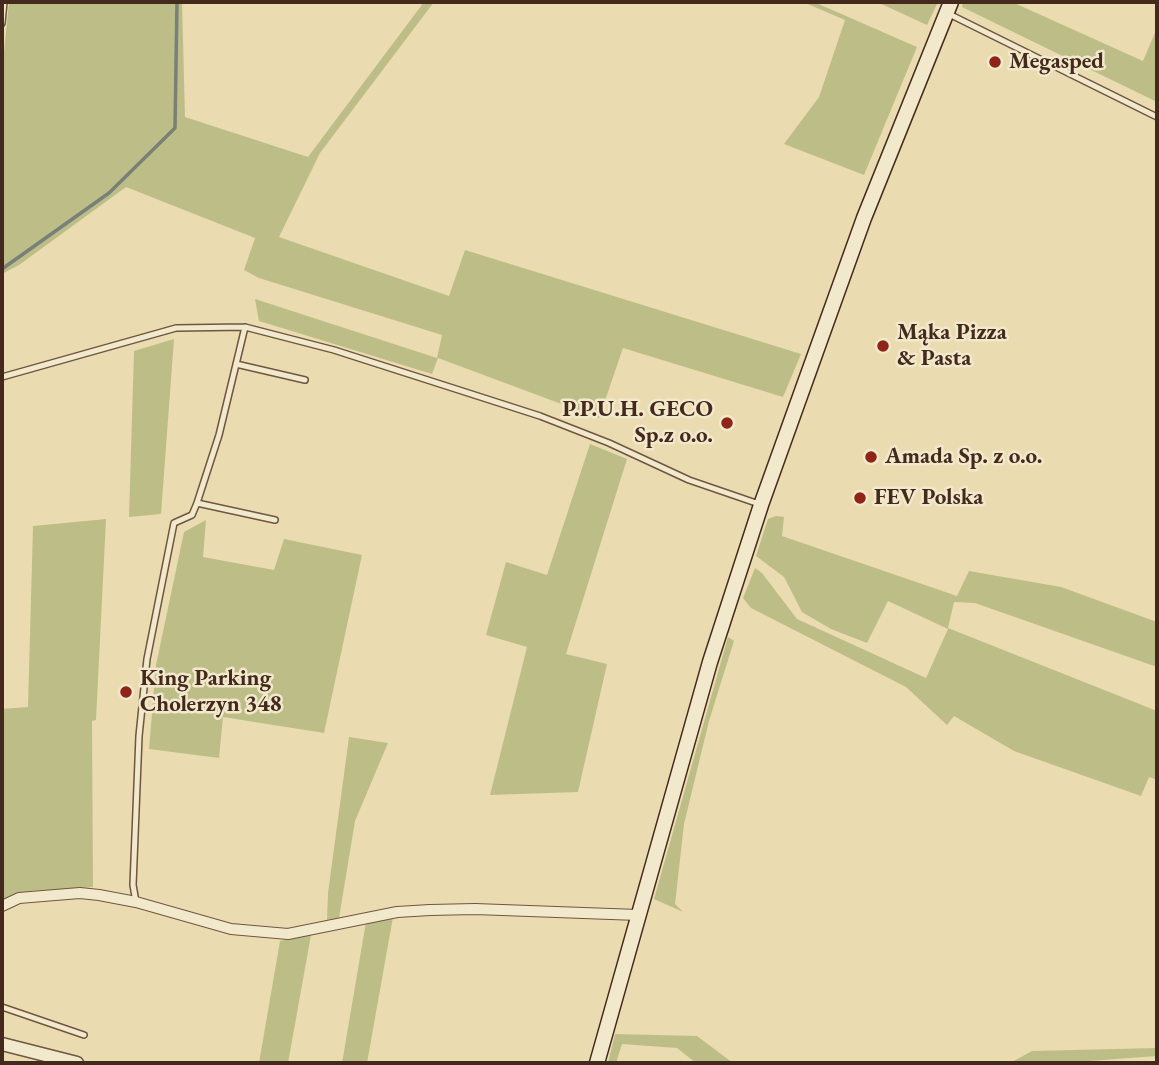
<!DOCTYPE html>
<meta charset="utf-8">
<style>
body{margin:0}
#map{position:relative;width:1159px;height:1065px;overflow:hidden;background:#ebdbb0;font-family:"EB Garamond",serif}
canvas{display:block}
.frame{position:absolute;inset:0;border:4px solid #442a1c;pointer-events:none}
</style>
<div id="map">
<canvas width="1159" height="1065"></canvas>
<div class="frame"></div>
</div>
<script>
const g = document.querySelector('canvas').getContext('2d');
g.lineJoin = 'round';
function fillPath(path, color) { g.fillStyle = color; g.fill(path, 'evenodd'); }
const shape = rows => new Path2D(rows.map(r => 'M' + r).join(''));
function stroke(path, color, width, dash) { g.strokeStyle = color; g.lineWidth = width; g.lineCap = dash ? 'butt' : 'round'; g.setLineDash(dash || []); g.stroke(path); }
function drawText(font, color, halo, rows, align = 'center') {
  g.font = font + ' "EB Garamond",serif'; g.lineWidth = 5; g.setLineDash([]); g.textBaseline = 'middle'; g.strokeStyle = halo; g.fillStyle = color; for (const [text, x, y, turn = 0] of rows) {
    g.save(); g.translate(x, y); g.rotate((+turn || 0) * Math.PI / 180); g.textAlign = isNaN(turn) ? turn : align; if (halo) g.strokeText(text, 0, 0); g.fillText(text, 0, 0); g.restore();
  }
}
const green = shape([
 [9,2,182,2,185,117,308,157,424,2,434,2,320,153,279,237,449,296,465,250,801,354,783,397,623,348,599,418,438,358,432,374,259,321,255,299,437,358,442,335,259,278,244,270,255,238,126,187,19,265,2,274,2,72],
 [803,2,814,2,917,47,864,175,784,144,819,97,845,20],
 [877,2,938,2,927,25],
 [963,2,1012,2,1143,61,1157,28,1157,102,962,7],
 [174,339,161,514,129,517,134,351],
 [590,444,627,459,566,654,607,664,578,792,490,795,527,647,486,635,506,562,547,575],
 [776,516,784,517,782,536,957,596,969,571,1061,587,1157,622,1157,667,975,603,954,602,948,628,1157,711,1157,780,1149,777,1141,796,1014,751,954,716,947,725,906,687,751,608,743,598,755,568,762,573,797,619,926,678,948,629,888,601,867,643,831,629,802,612,784,577,756,556,768,519],
 [106,519,96,720,92,721,93,887,30,891,2,899,2,709,28,707,33,526],
 [206,520,203,557,274,570,284,539,362,555,324,733,223,717,219,758,149,749,156,665,184,532],
 [728,637,734,641,709,721,684,824,675,904,683,912,654,899],
 [349,737,388,743,355,821,339,918,327,920,328,893],
 [393,917,367,1063,342,1063,366,922],
 [311,935,288,1063,259,1063,280,941],
 [615,1034,697,1036,733,1063,696,1063,677,1048,622,1044,616,1063,608,1063],
 [1157,1048,1157,1056,1063,1063,1010,1063,1032,1051]
]);
const stream = shape([
 [2,269,109,193,175,128,177,2]
]);
const service = shape([
 [947,13,1157,117],
 [2,23,4,2],
 [245,327,219,435,197,503,275,520],
 [236,364,305,380],
 [2,377,176,328,245,327,334,350,540,416,609,443,689,480,759,504],
 [136,902,133,885,139,736,147,659,174,523,192,515,197,503],
 [2,1007,84,1035]
]);
const minor = shape([
 [2,906,19,898,43,896,80,893,99,895,136,902,231,929,288,934,397,912,430,910,475,909,638,915]
]);
const tertiary = shape([
 [2,1044,77,1063]
]);
const secondary = shape([
 [597,1063,710,662,761,505,864,218,951,2]
]);
const markers = [
 [995,62,7,"#8f2418"],
 [883,346,7,"#8f2418"],
 [727,423,7,"#8f2418"],
 [871,457,7,"#8f2418"],
 [860,498,7,"#8f2418"],
 [126,692,7,"#8f2418"]
];
const poiNames = [
 ["Megasped",1009,62],
 ["Mąka Pizza",897,333],
 ["& Pasta",897,359],
 ["P.P.U.H. GECO",713,410,"right"],
 ["Sp.z o.o.",713,436,"right"],
 ["Amada Sp. z o.o.",885,457],
 ["FEV Polska",874,498],
 ["King Parking",140,679],
 ["Cholerzyn 348",140,705]
];
fillPath(green, '#bdbe87');
stroke(stream, '#788077', 3.5);
stroke(service, '#6e5641', 8);
stroke(minor, '#6e5641', 12);
stroke(tertiary, '#6e5641', 15);
stroke(secondary, '#442a1c', 17);
stroke(service, '#f2e8cc', 5);
stroke(minor, '#f2e8cc', 10);
stroke(tertiary, '#f2e8cc', 12);
stroke(secondary, '#f2e8cc', 14);
for (const [x, y, r, color] of markers) { const dot = new Path2D(); dot.arc(x, y, r, 0, 2 * Math.PI); g.fillStyle = color; g.fill(dot); stroke(dot, '#f2e8cc', 2.5); }
drawText('bold 23px', '#442a1c', '#f2e8cc', poiNames, 'left');
</script>
